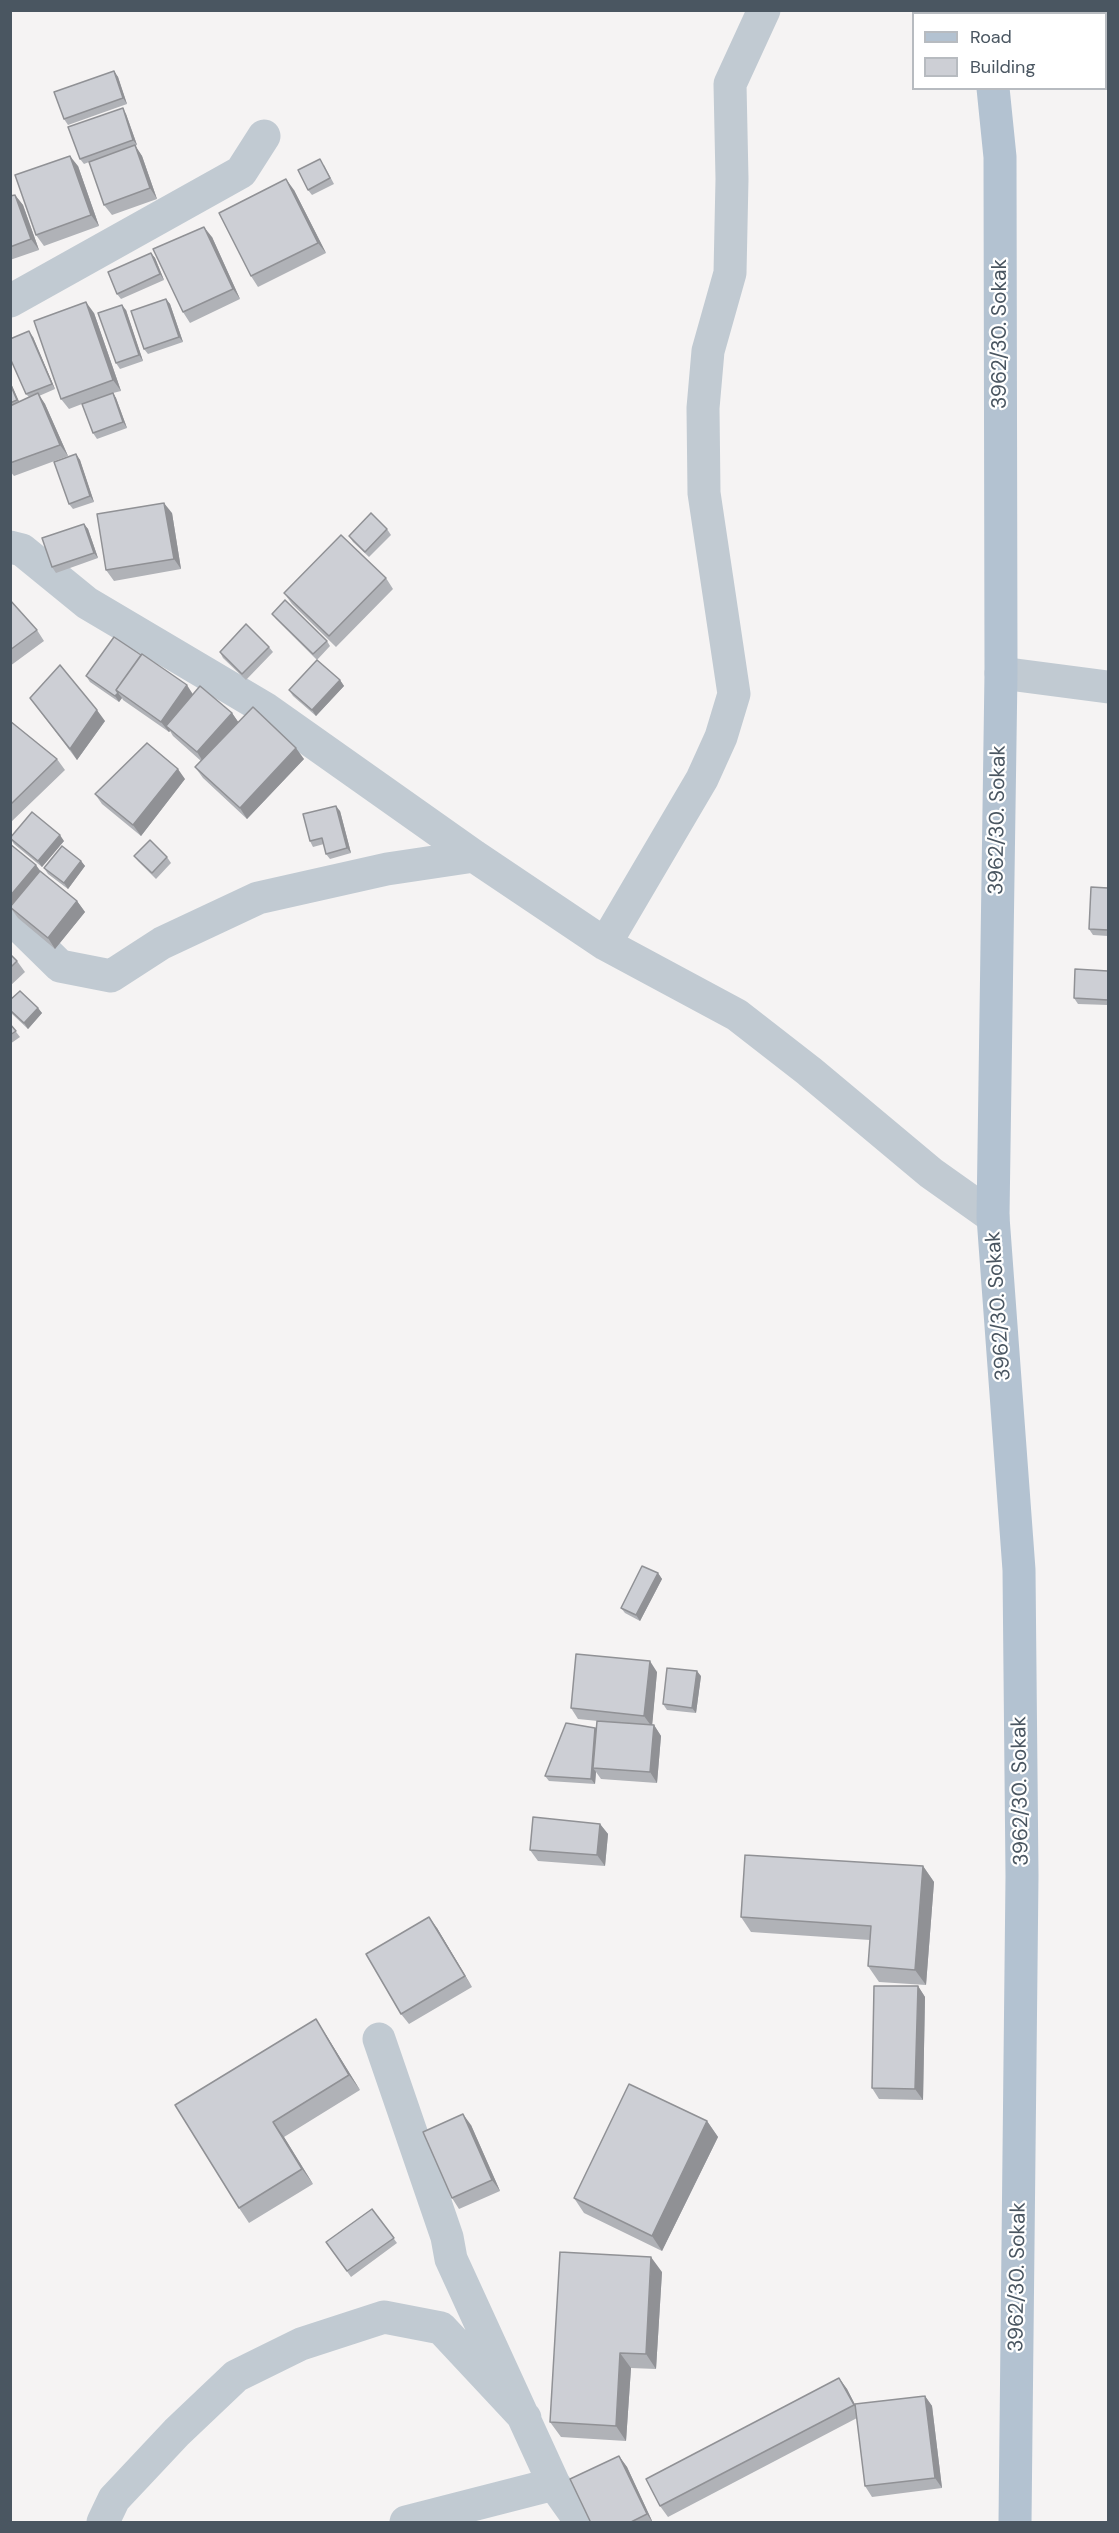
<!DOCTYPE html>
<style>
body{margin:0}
#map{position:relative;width:1119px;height:2533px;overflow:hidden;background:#f5f3f3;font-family:"DM Sans",sans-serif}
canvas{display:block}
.frame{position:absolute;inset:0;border:12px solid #4a5661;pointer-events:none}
.legend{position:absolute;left:912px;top:12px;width:195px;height:78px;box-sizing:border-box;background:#fff;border:2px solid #b7bbc0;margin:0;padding:8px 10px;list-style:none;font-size:18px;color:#4a5661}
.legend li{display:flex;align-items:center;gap:12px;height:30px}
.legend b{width:30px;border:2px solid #b7bbc0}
</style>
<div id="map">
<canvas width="1119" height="2533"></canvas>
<div class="frame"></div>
<ul class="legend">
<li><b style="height:8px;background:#b3c2d1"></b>Road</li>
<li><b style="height:16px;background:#cdcfd5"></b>Building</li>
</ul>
</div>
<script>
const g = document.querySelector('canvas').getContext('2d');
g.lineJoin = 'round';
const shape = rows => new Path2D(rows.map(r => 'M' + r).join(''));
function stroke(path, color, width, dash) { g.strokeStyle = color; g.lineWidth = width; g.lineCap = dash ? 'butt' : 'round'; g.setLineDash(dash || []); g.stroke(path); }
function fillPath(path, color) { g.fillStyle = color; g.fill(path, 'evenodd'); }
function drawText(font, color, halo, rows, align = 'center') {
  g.font = font + ' "DM Sans",sans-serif'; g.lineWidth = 4.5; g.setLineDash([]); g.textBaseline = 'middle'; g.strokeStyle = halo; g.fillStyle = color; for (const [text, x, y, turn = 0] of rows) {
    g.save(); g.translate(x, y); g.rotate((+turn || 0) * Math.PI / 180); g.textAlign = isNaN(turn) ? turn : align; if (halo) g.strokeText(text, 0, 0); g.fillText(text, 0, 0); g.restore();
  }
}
const minor = shape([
 [10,301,241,172,264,136],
 [10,547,22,550,87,603,266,709,474,856,605,944,737,1015,809,1071,931,1173,993,1217],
 [1001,673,1108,687],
 [10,917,60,966,111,976,162,943,258,898,387,869,474,856],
 [605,944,702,779,721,737,734,694,704,493,703,408,708,351,730,273,732,179,730,84,764,10],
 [379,2039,447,2237,451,2259,554,2484,581,2522],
 [103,2522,114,2499,177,2432,236,2376,301,2344,384,2317,441,2328,525,2418],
 [406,2522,554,2484]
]);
const major = shape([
 [984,10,984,14],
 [993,88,1000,157,1001,673,993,1217,1019,1570,1022,1876,1015,2522]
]);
const wall = shape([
 [114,71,118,77,127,104,68,125,64,119],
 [126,114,137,145,135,146,142,156,157,199,112,215,104,205,89,162,84,164,80,159],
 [324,165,334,184,312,195,308,190],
 [78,166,99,226,44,246,36,235],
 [294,190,326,253,258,287,251,276],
 [15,195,23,205,39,250,10,260,10,196],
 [212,237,240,299,190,323,183,312],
 [151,253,155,258,164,280,121,299,117,294],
 [166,299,170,304,183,342,148,354,144,349],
 [126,310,143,361,120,369,116,363],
 [94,313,121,391,113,393,116,398,127,428,97,439,93,433,82,404,69,409,61,399],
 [33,337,55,389,39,396,45,404,68,456,14,476,10,471,10,381,19,402,29,397,26,394],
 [76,454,80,460,94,502,73,509,69,504],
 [172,513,181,569,114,581,106,570],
 [84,524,88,529,98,558,56,573,52,567],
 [387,529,391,535,369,557,353,542,349,536],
 [386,578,393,589,336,647,292,604,284,593],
 [10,600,37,630,44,641,10,666],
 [272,614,327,641,330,646,317,660,276,619],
 [269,647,273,652,246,680,223,658,220,652],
 [86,676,193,694,232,713,238,722,304,759,247,819,203,778,195,767,201,761,173,736,170,731,169,732,123,700,122,698,119,702,90,682],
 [340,680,344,686,316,716,293,696,289,690],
 [30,698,105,721,77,760],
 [10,721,57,759,65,770,10,823],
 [185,779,141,836,102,804,95,794],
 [340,811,351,853,330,859,326,854,324,844,313,847,310,841],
 [10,838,64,841,42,867,14,844],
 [10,844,40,871,77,901,85,912,55,949,18,918,10,907],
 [134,856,167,857,171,863,156,879,138,861],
 [81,861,85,866,68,889,48,874,44,868],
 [1108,888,1108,936,1093,935,1089,929],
 [10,954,17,961,25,972,10,986],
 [1108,971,1108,1005,1078,1004,1074,998],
 [10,1000,38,1008,42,1013,28,1029,10,1012],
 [10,1024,20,1037,10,1044],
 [658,1573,662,1579,640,1621,625,1613,621,1608],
 [657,1672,652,1725,654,1725,661,1736,657,1783,601,1779,596,1772,595,1784,549,1781,545,1776,595,1728,596,1730,598,1721,578,1719,571,1708],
 [701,1676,696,1713,667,1710,663,1704],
 [600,1824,608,1834,605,1866,538,1861,530,1850],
 [923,1866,934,1882,926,1985,879,1982,868,1966,870,1940,751,1932,741,1917],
 [437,1928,472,1987,409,2024,401,2014],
 [918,1986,925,1997,923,2100,879,2099,872,2088],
 [326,2035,360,2090,284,2137,313,2184,249,2223,239,2208,175,2105],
 [707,2121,718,2137,662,2251,584,2213,574,2198],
 [471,2125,500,2191,459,2209,452,2198],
 [372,2209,397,2243,351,2277,326,2242],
 [662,2272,656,2369,631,2368,626,2441,561,2437,550,2422],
 [839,2378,847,2389,855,2405,925,2396,932,2406,942,2488,872,2497,865,2486,857,2418,668,2517,660,2506],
 [619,2456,627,2467,653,2523,591,2523]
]);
const shadedWall = shape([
 [1108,29,1108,49,1106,51,1106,33],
 [114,71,118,77,127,104,123,98],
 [123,108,126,114,137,145,133,140],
 [135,145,142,156,157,199,150,188],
 [70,156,78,166,99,226,91,215],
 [286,179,294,190,326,253,318,243],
 [15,195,23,205,39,250,31,239],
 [204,227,212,237,240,299,233,289],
 [151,253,155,258,164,280,160,274],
 [166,299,170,304,183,342,179,337],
 [86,302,94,313,121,391,113,380],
 [122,305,126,310,143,361,139,355],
 [29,331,33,337,55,389,52,384],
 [10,381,21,406,17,400,10,384],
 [38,393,45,404,68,456,60,445],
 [113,393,116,398,127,428,123,422],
 [76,454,80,460,94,502,90,496],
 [164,503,172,513,181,569,174,559],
 [84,524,88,529,98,558,94,553],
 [340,680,344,686,316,716,312,710],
 [187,685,194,696,166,726,170,731,169,732,161,722],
 [118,693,122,698,119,702,115,696],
 [97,710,105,721,77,760,70,749],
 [232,713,239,723,204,763,197,752],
 [296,748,304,759,247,819,240,808],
 [178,769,185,779,141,836,133,825],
 [336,806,340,811,351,853,347,848],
 [60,835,64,841,42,867,38,861],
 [81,861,85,866,68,889,64,883],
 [36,865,44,876,15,910,10,903,10,896],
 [77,901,85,912,55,949,48,938],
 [38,1008,42,1013,28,1029,24,1023],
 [658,1573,662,1579,640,1621,636,1615],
 [650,1661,657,1672,652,1727,644,1716],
 [697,1671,701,1676,696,1713,692,1708],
 [654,1725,661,1736,657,1783,650,1772],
 [595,1728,599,1733,593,1768,596,1772,595,1784,591,1779],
 [600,1824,608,1834,605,1866,597,1855],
 [923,1866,934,1882,926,1985,915,1970],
 [429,1917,437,1928,472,1987,465,1976],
 [918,1986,925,1997,923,2100,915,2089],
 [316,2019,326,2035,360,2090,349,2075],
 [463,2114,471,2125,500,2191,492,2180],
 [707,2121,718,2137,662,2251,652,2236],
 [273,2122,284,2137,313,2184,302,2169],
 [651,2257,662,2272,656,2369,646,2354],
 [620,2353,631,2368,626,2441,616,2426],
 [839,2378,847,2389,861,2416,854,2405],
 [925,2396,932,2406,942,2488,935,2478],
 [619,2456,627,2467,653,2523,647,2514]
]);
const building = shape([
 [1086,10,1108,10,1108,29,1106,33,1106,14,1087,14,1086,10],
 [114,71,123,98,64,119,54,92,114,71],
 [123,108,133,140,80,159,68,127,123,108],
 [135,145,150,188,104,205,89,162,135,145],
 [70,156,91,215,36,235,15,175,70,156],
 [320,159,330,178,308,190,298,170,320,159],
 [286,179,318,243,251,276,219,213,286,179],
 [15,195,31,239,10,247,10,196,15,195],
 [204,227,233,289,183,312,153,249,204,227],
 [151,253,160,274,117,294,108,272,151,253],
 [166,299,179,337,144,349,131,311,166,299],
 [86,302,113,380,61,399,34,321,86,302],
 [122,305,139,355,116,363,98,313,122,305],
 [29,331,52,384,26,394,10,358,10,339,29,331],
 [10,384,17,400,10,403,10,384],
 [38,393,60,445,10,463,10,406,38,393],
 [113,393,123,422,93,433,82,404,113,393],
 [76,454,90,496,69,504,54,462,76,454],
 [164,503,174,559,106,570,97,514,164,503],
 [371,513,387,529,365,552,349,536,371,513],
 [84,524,94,553,52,567,42,538,84,524],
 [341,535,386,578,329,636,284,593,341,535],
 [10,600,37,630,10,650,10,600],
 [285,600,327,641,313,654,272,614,285,600],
 [246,624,269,647,242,674,220,652,246,624],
 [114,637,141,655,116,690,118,693,115,696,86,676,114,637],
 [142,654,187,685,161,722,116,690,142,654],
 [317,660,340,680,312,710,289,690,317,660],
 [60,665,97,710,70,749,30,698,60,665],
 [200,686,232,713,197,752,166,726,200,686],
 [253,707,296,748,240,808,195,767,253,707],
 [10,721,57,759,10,805,10,721],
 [147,743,178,769,133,825,95,794,147,743],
 [336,806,347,848,326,854,322,838,310,841,303,814,336,806],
 [32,812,60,835,38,861,10,838,32,812],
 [150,840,167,857,152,873,134,856,150,840],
 [10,844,36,865,10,896,10,844],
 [62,846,81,861,64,883,44,868,62,846],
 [40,871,77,901,48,938,10,907,40,871],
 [1091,887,1108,888,1108,930,1089,929,1091,887],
 [10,954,17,961,10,968,10,954],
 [1075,969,1108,971,1108,1000,1074,998,1075,969],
 [20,991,38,1008,24,1023,10,1010,10,1000,20,991],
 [10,1024,16,1031,10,1035,10,1024],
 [642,1566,658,1573,636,1615,621,1608,642,1566],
 [576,1654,650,1661,644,1716,571,1708,576,1654],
 [667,1668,697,1671,692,1708,663,1704,667,1668],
 [597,1721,654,1725,650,1772,593,1768,597,1721],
 [566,1723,595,1728,591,1779,545,1776,566,1723],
 [533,1817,600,1824,597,1855,530,1850,533,1817],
 [745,1855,923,1866,915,1970,868,1966,871,1926,741,1917,745,1855],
 [429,1917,465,1976,401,2014,366,1954,429,1917],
 [874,1986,918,1986,915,2089,872,2088,874,1986],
 [316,2019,349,2075,273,2122,302,2169,239,2208,175,2105,316,2019],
 [629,2084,707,2121,652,2236,574,2198,629,2084],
 [463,2114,492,2180,452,2198,423,2132,463,2114],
 [372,2209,394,2238,347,2271,326,2242,372,2209],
 [560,2252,651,2257,646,2354,620,2353,616,2426,550,2422,560,2252],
 [839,2378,854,2405,660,2506,646,2479,839,2378],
 [925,2396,935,2478,865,2486,855,2404,925,2396],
 [619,2456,647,2514,629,2523,591,2523,570,2479,619,2456]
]);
const streetNames = [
 ["3962/30. Sokak",1000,334,-90],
 ["3962/30. Sokak",998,820,-89],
 ["3962/30. Sokak",999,1306,-94],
 ["3962/30. Sokak",1021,1791,-91],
 ["3962/30. Sokak",1018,2277,-89]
];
stroke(minor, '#c1cad2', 33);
stroke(major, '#b3c2d1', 33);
fillPath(wall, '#b0b2b7');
fillPath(shadedWall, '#909195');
fillPath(building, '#cdcfd5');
stroke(building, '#909195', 1.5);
drawText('21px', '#4a5661', '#fff', streetNames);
</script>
